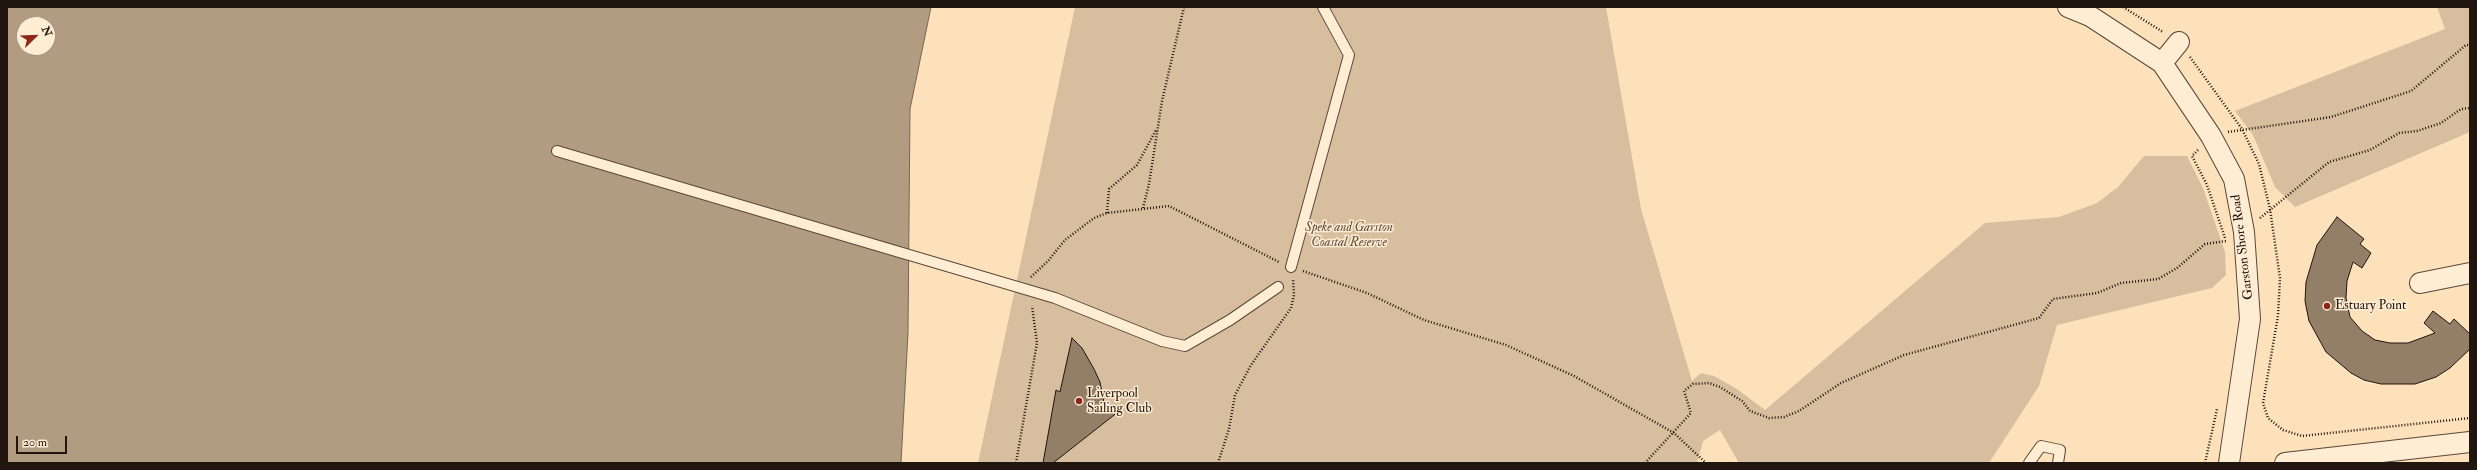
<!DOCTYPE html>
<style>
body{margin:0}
#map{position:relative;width:2477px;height:470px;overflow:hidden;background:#fde1bb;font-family:"IM FELL Double Pica",serif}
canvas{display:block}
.frame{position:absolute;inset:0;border:8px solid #20150f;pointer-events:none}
.north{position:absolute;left:16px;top:16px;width:40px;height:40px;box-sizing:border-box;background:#feecd3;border:1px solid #a59685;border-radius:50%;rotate:67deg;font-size:11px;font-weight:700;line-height:16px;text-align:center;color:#20150f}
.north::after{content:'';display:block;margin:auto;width:14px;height:18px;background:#8f2418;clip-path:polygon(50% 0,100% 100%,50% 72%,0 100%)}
.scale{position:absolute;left:16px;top:436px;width:51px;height:18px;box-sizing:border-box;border:2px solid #20150f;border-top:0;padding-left:5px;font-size:12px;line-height:14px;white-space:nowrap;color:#20150f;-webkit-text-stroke:3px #feecd3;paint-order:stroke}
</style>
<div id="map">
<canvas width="2477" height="470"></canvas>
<div class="frame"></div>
<div class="north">N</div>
<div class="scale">20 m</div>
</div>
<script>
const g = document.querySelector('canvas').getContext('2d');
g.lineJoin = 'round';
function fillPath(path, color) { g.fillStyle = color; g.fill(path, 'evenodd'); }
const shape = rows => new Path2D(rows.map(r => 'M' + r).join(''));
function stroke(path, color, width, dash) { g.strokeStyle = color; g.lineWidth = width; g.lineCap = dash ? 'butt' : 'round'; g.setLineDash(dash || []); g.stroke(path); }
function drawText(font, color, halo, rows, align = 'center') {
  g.font = font + ' "IM FELL Double Pica",serif'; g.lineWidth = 3; g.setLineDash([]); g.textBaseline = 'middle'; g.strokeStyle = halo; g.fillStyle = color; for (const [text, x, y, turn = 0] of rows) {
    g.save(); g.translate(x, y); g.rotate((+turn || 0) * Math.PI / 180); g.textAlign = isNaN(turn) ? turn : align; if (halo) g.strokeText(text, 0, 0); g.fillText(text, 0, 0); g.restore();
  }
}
const green = shape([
 [1075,7,1606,7,1641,209,1692,381,1701,373,1714,376,1737,389,1765,410,1985,223,2059,217,2097,203,2118,187,2144,156,2187,156,2203,188,2225,252,2226,275,2212,288,2057,325,2039,386,1989,463,1739,463,1720,430,1703,441,1697,463,978,463],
 [2437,7,2470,7,2470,132,2295,207,2275,187,2253,135,2235,111,2445,29]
]);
const water = shape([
 [7,7,931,7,910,109,908,333,901,463,7,463,7,7],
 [24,24,48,24,48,48,24,48,24,24]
]);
const building = shape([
 [2337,217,2364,239,2360,244,2371,253,2362,268,2353,262,2347,281,2346,298,2350,317,2362,331,2375,340,2390,343,2408,343,2435,333,2424,323,2433,311,2450,324,2454,319,2470,334,2470,349,2450,368,2436,377,2415,384,2381,384,2364,380,2351,373,2326,352,2309,321,2305,301,2306,282,2317,245,2337,217],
 [1072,338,1082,348,1094,369,1100,382,1105,408,1118,412,1053,463,1043,463,1056,390,1060,392,1072,338]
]);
const path = shape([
 [2123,7,2163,32],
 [2190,57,2242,129,2259,164,2270,209,2280,278,2278,316,2263,403,2268,418,2283,430,2302,436,2470,418],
 [2228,132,2331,117,2411,91,2466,45,2470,45],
 [2198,150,2192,156,2207,185,2225,238],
 [1143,208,1149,184,1162,101,1184,7],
 [1107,213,1109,189,1137,165,1156,130],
 [2260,218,2329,162,2370,150,2399,133,2417,131,2441,123,2461,109,2470,108],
 [1303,271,1367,293,1424,320,1506,345,1574,376,1674,433,1706,463],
 [1031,277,1048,261,1065,240,1094,218,1107,213,1169,206,1279,262],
 [1016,463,1037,343,1032,306],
 [1218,463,1229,429,1235,395,1251,365,1291,308,1294,295,1293,279],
 [1645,463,1691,413,1684,391,1693,384,1709,383,1720,387,1742,401,1750,411,1769,418,1784,417,1799,411,1841,383,1904,355,2039,318,2053,299,2097,293,2121,283,2158,279,2177,268,2205,244,2226,241],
 [2205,463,2217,409]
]);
const lane = shape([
 [557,151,1055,298,1162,341,1185,346,1230,320,1278,287],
 [1291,267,1349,55,1323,7],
 [2029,463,2041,446,2060,450,2058,463]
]);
const street = shape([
 [2068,7,2090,16,2162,63,2211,136,2234,179,2244,232,2250,319,2229,463],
 [2162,63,2179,42],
 [2420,283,2470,273],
 [2285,463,2470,442]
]);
const markers = [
 [2327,306,4,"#8f2418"],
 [1079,401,4,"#8f2418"]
];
const parkNames = [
 ["Speke and Garston",1349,228],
 ["Coastal Reserve",1349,243]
];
const streetNames = [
 ["Garston Shore Road",2243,247,-97]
];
const poiNames = [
 ["Estuary Point",2335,306],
 ["Liverpool",1087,394],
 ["Sailing Club",1087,409]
];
fillPath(green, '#d7be9e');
fillPath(water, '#b29c81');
stroke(water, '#786653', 1);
fillPath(building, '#937f68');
stroke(building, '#20150f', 1);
stroke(lane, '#57483a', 12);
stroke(street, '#57483a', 22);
stroke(path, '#20150f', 2.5, [1, 2]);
stroke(lane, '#feecd3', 10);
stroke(street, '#feecd3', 20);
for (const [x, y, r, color] of markers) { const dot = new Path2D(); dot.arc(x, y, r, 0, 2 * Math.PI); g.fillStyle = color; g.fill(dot); stroke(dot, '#feecd3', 1.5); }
drawText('italic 13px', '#605041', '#feecd3', parkNames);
drawText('13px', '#20150f', '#feecd3', streetNames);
drawText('13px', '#20150f', '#feecd3', poiNames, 'left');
</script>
